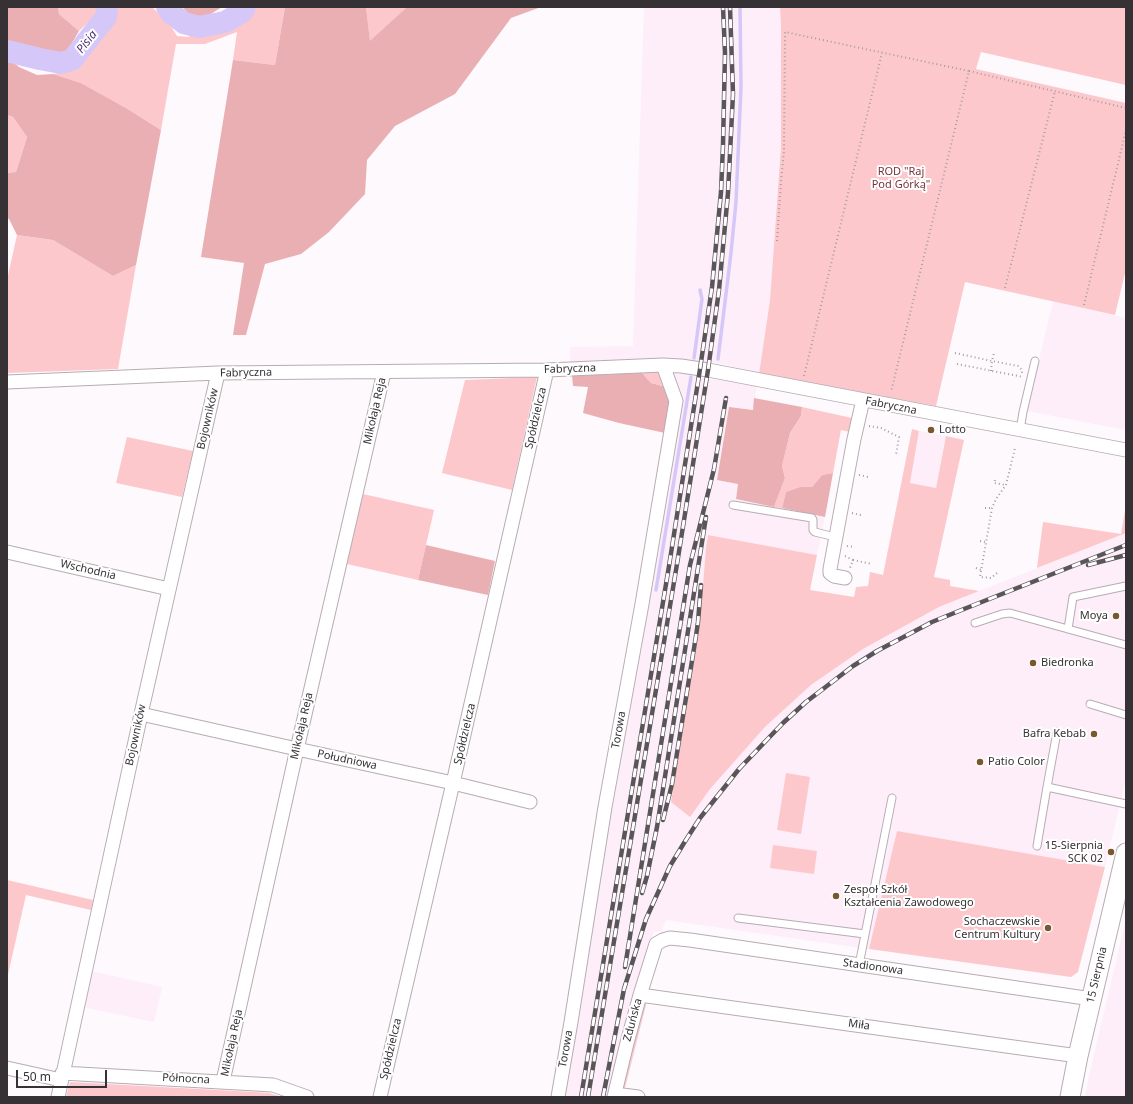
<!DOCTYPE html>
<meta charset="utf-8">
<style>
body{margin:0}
#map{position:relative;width:1133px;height:1104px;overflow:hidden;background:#fdf9fc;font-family:"Noto Sans",sans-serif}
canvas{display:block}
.frame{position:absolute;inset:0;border:8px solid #353134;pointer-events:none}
.scale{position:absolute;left:16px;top:1070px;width:91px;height:18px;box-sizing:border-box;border:2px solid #353134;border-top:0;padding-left:5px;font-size:12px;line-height:14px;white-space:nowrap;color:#353134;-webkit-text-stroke:3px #fff;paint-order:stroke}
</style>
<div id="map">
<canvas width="1133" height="1104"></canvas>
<div class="frame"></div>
<div class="scale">50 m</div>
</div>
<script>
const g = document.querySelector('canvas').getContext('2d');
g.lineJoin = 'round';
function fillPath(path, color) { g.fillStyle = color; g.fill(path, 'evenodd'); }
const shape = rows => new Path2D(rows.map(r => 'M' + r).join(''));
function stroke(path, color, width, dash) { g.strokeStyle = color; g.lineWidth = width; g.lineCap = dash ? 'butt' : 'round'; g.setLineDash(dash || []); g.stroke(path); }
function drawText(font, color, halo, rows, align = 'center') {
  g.font = font + ' "Noto Sans",sans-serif'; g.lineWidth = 4; g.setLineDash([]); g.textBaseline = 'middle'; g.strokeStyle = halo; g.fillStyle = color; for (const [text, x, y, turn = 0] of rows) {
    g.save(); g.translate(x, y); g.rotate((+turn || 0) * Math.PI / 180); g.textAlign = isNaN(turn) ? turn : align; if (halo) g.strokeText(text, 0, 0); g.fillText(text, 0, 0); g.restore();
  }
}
const built = shape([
 [644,7,780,7,781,27,781,147,770,300,759,374,722,364,681,359,664,358,570,362,570,347,633,346],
 [1053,301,1126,318,1126,430,1027,411],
 [674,373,757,386,753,410,729,407,717,480,738,484,736,499,825,517,817,555,708,535,706,548,700,621,690,816,710,789,765,727,811,685,863,649,939,607,1126,533,1126,779,1105,867,897,832,869,949,666,920,661,931,654,932,626,1026,609,1097,565,1097,608,833,669,481,679,415,680,403],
 [919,431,946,436,936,488,910,483],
 [1126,919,1126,1097,1085,1097,1089,1076],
 [91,971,162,987,154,1022,83,1007]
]);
const green = shape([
 [58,7,100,7,98,13,79,31,59,14],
 [115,7,152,7,169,23,177,36,188,37,196,33,238,26,255,7,285,7,275,65,233,60,237,32,205,44,176,44,161,130,126,108,81,83,53,74,67,71,111,25],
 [366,7,407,7,370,42],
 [780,7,1126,7,1126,85,981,52,976,69,1126,103,1126,269,1115,315,965,282,936,406,759,374,770,300,781,147,781,27],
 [7,115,13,117,27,137,16,172,7,173],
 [17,235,53,240,113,276,136,265,118,369,7,373,7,280],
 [658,372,662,376,666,387,651,383,642,373],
 [537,377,512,490,442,473,465,380],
 [802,407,852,418,850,432,841,430,833,473,822,475,812,487,800,487,786,492,782,508,774,507,785,478,782,466,790,433,801,416],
 [912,429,919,431,910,483,936,488,946,436,964,440,934,577,950,580,950,586,979,591,939,607,863,649,811,685,765,727,710,789,690,817,671,802,700,621,706,548,708,535,817,555,810,590,854,597,856,587,868,586,870,572,883,575],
 [127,437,193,451,182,497,116,483],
 [363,494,434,510,418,580,347,564],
 [1126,505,1126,533,1037,568,1043,522,1121,534],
 [786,773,810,777,801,834,777,830],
 [897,831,1105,867,1078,972,1071,977,869,949],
 [773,845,817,851,814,874,770,868],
 [7,880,93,900,91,910,26,895,7,979],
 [647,1001,624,1092,621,1089,643,1002],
 [70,1082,254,1092,269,1093,282,1097,66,1097]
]);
const forest = shape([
 [7,7,58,7,59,14,79,31,68,50,63,54,50,54,15,46,7,43],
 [183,7,222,7,201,20,190,17],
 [285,7,366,7,370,41,407,7,541,7,511,18,455,94,395,126,367,160,365,194,329,232,301,254,265,264,246,335,233,335,244,263,201,257,233,60,275,65],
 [7,57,19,67,37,75,53,74,81,83,126,108,161,130,136,265,113,276,53,240,17,235,9,219,7,218,7,173,16,172,27,137,13,117,7,115],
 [642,373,651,383,666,387,671,405,665,433,619,423,583,413,588,387,573,386,572,376],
 [754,398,802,407,801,416,790,433,782,466,785,478,774,507,736,499,738,484,717,480,729,407,753,410],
 [833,473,825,517,782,508,786,492,800,487,812,487,822,475],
 [426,545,495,561,488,595,418,580]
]);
const stream = shape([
 [694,358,702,299,700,290],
 [718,359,731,253,736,202,741,87,740,7],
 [656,590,691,377]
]);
const river = shape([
 [167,7,171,13,184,23,199,27,225,22,242,12,245,7],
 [7,51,40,59,61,63,72,60,106,17,107,7]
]);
const path = shape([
 [969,71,1126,108],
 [777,241,781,182,784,150,785,32,969,71,891,392],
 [1005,288,1055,91],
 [1084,305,1126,130],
 [955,353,992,361,994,353],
 [957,364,1023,377],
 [991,371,992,361,1018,366,1022,370,1022,373],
 [804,376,882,53],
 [869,426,881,428,899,437,896,455],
 [859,475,868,477],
 [995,480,994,483,1006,485],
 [985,508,992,508],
 [852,513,861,515],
 [980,541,986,542],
 [847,546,855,547],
 [845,556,853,560,850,568],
 [853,560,872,564],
 [976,568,981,570],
 [997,573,991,578,980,577,992,508,996,499,1006,485,1015,448]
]);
const service = shape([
 [1020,430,1023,412,1035,361],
 [733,505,812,518,813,520,813,530,815,532,835,537],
 [975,623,1002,614,1010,613,1126,645],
 [1068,629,1073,597,1126,586],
 [1090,704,1126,715],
 [1057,732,1047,787,1126,804],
 [1037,846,1047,787],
 [738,918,865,934],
 [859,965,892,798]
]);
const minor = shape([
 [7,382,218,373,547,370,663,365,681,366,708,370,1126,450],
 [7,552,169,589],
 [845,578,834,576,830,573,830,569,854,439,863,400],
 [141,714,297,749,453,783,530,802],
 [640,995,1078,1056],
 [7,1068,61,1080],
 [62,1073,273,1085,307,1097],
 [223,1081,297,749,384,372],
 [615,1094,638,1097],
 [58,1097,141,714,218,373],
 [380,1097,453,783,547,370],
 [558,1097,571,1022,605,807,642,604,676,401,663,365],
 [614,1097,627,1043,640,995,656,944,663,940,670,938,690,940,1092,999]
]);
const secondary = shape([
 [1070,1097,1078,1056,1126,853]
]);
const rail = shape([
 [1088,565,1126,555],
 [663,820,672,784,696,636,698,622,701,585],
 [642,893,647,876,657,827,706,517],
 [625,967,690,565,714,469,726,398],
 [581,1097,669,566,700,369,712,287,721,192,723,145,725,53,723,7],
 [588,1097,677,564,708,370,719,290,728,193,733,94,730,7],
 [603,1097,624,989,646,919,670,866,684,843,700,818,739,769,783,723,806,702,853,666,877,651,932,622,964,609,1126,545]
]);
const markers = [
 [931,430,4,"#79572f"],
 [1116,616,4,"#79572f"],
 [1033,663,4,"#79572f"],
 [1094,734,4,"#79572f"],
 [980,762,4,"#79572f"],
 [1111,852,4,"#79572f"],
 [836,896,4,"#79572f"],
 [1048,928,4,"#79572f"]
];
const parkNames = [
 ["ROD \"Raj",901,172],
 ["Pod Górką\"",901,185]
];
const streetNames = [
 ["Fabryczna",570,369,-2],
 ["Fabryczna",246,373,-1],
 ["Fabryczna",891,406,11],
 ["Mikołaja Reja",375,411,-77],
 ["Spółdzielcza",536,418,-77],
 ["Bojowników",208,419,-77],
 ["Wschodnia",88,570,13],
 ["Mikołaja Reja",302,726,-77],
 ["Torowa",619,730,-80],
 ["Spółdzielcza",465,734,-77],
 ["Bojowników",136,735,-78],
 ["Południowa",347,760,12],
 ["Stadionowa",873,967,8],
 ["15 Sierpnia",1097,975,-77],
 ["Zduńska",633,1020,-75],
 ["Miła",859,1025,8],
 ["Mikołaja Reja",232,1043,-78],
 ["Spółdzielcza",391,1049,-77],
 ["Torowa",566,1049,-80],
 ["Północna",186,1079,3]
];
const poiNames = [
 ["Lotto",939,430],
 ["Moya",1108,616,"right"],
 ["Biedronka",1041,663],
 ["Bafra Kebab",1086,734,"right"],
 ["Patio Color",988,762],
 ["15-Sierpnia",1103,846,"right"],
 ["SCK 02",1103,859,"right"],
 ["Zespoł Szkół",844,890],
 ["Kształcenia Zawodowego",844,903],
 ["Sochaczewskie",1040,922,"right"],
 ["Centrum Kultury",1040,935,"right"]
];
const waterNames = [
 ["Pisia",87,42,-52]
];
fillPath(built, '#fdeef9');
fillPath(green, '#fdc8cc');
fillPath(forest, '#e9afb3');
stroke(stream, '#d5c8f9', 3.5);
stroke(river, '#d5c8f9', 22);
stroke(service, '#b8acb4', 9);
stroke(minor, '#b8acb4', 15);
stroke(secondary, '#b8acb4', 21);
stroke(path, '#a29ea1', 2, [1, 3]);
stroke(service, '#fff', 7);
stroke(minor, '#fff', 13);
stroke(secondary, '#fff', 19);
stroke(rail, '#595558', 4.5);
stroke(rail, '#fff', 3, [9]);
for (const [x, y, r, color] of markers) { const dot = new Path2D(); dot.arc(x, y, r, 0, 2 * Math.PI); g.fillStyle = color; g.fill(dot); stroke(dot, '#fff', 1.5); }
drawText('11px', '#78323c', '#fff', parkNames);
drawText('11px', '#353134', '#fff', streetNames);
drawText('11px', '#353134', '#fff', poiNames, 'left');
drawText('italic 12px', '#4c3873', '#fff', waterNames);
</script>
